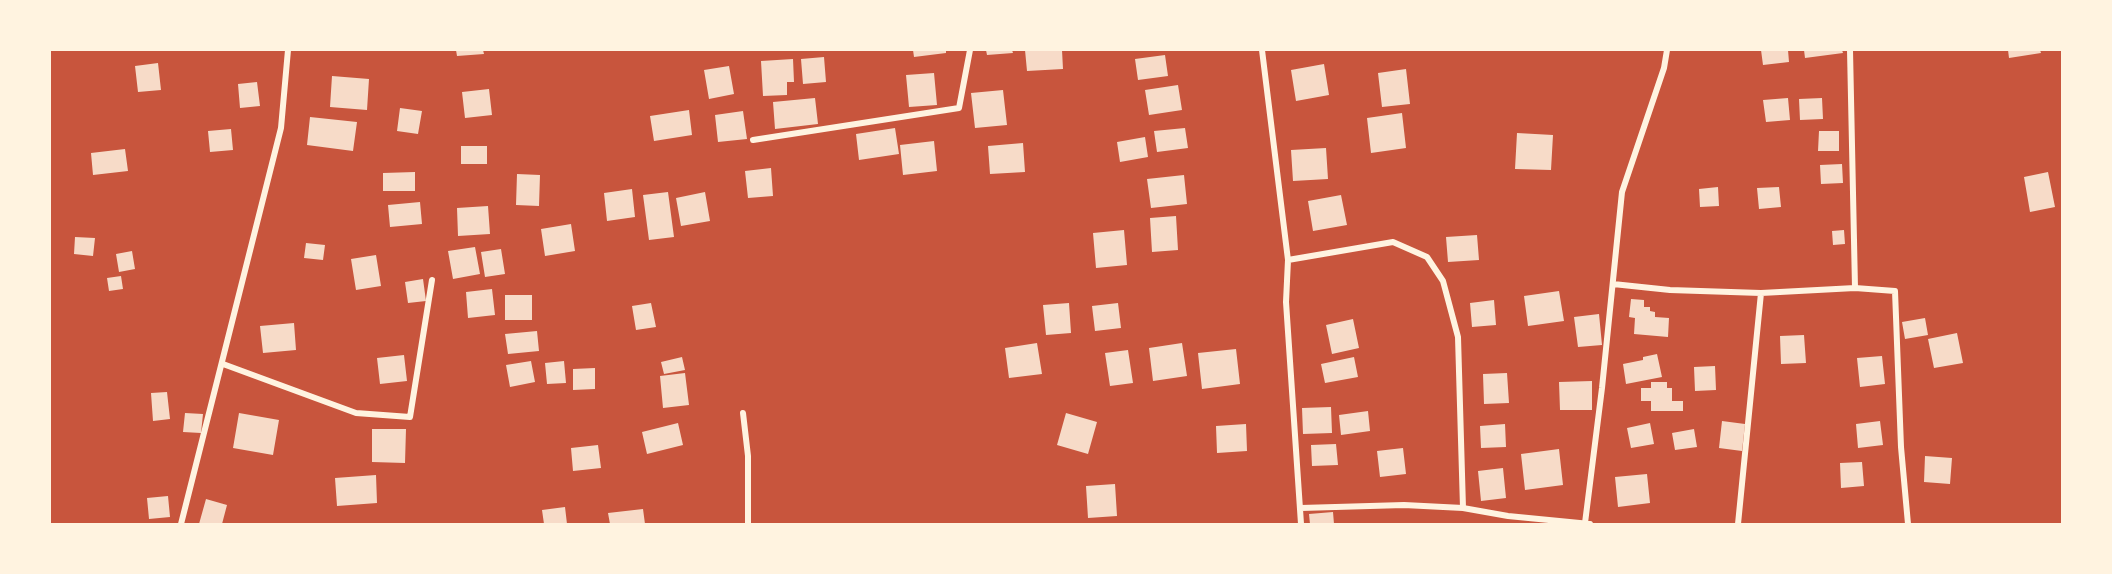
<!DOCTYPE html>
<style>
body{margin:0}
#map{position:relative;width:2112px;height:574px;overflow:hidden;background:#c8553d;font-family:"Fira Sans",sans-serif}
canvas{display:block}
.frame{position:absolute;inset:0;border:51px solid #fff3e0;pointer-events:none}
</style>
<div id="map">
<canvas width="2112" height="574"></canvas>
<div class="frame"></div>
</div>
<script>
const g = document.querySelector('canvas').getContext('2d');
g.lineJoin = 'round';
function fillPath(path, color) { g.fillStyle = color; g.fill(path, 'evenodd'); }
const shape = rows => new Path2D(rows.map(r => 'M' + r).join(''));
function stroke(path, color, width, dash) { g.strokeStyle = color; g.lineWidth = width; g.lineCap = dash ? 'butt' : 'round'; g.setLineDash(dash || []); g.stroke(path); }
const building = shape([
 [456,50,483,50,484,54,457,56],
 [913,50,946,50,946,53,914,57],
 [986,50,1012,50,1013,53,987,55],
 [1025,50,1062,50,1063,69,1027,71],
 [1761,50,1788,50,1789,62,1763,65],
 [1804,50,1842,50,1843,53,1805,58],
 [2008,50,2040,50,2041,53,2009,58],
 [1165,55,1168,76,1138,80,1135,59],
 [824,57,826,82,803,84,801,59],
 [793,59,794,82,787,82,787,95,763,96,761,61],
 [158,63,161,90,138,92,135,66],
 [1324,64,1329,95,1296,101,1291,70],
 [729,66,734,94,709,99,704,70],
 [1406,69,1410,104,1382,107,1378,73],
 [934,73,937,105,909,107,906,75],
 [332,76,369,79,367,110,330,107],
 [257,82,260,106,240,108,238,84],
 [1178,85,1182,110,1149,115,1145,90],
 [489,89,492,115,465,118,462,92],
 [1003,90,1007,125,975,128,971,93],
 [815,98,818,124,775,129,773,102],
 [1788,98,1790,120,1766,122,1763,100],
 [1822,98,1823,119,1800,120,1799,99],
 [400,108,422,111,418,134,397,131],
 [689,110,692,135,654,141,650,116],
 [743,111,747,139,718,142,715,115],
 [1402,113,1406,148,1371,153,1367,118],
 [310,117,357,122,353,151,307,145],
 [895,128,899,154,859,160,856,134],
 [1185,128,1188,148,1157,152,1154,131],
 [231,129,233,150,210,152,208,131],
 [1819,131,1839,131,1839,151,1818,151],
 [1517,133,1553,135,1551,170,1515,169],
 [1145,137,1148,157,1120,162,1117,142],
 [934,141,937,171,903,175,900,145],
 [1023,143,1025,172,990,174,988,146],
 [461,146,487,146,487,164,461,164],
 [1326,148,1328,179,1293,181,1291,150],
 [125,149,128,171,93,175,91,153],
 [1842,164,1843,183,1821,184,1820,165],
 [771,168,773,196,748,198,745,171],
 [415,172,415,191,383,191,383,173],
 [2048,172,2055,207,2030,212,2024,177],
 [517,174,540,175,539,206,516,205],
 [1184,175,1187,204,1151,208,1147,179],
 [1718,187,1719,206,1700,207,1699,189],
 [1779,187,1781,207,1759,209,1757,188],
 [632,189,635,217,607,221,604,193],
 [668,192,674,237,649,240,643,195],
 [705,192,710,221,681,226,676,198],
 [1341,195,1347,225,1313,231,1308,201],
 [420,202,422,224,390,227,388,205],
 [488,206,490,234,458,236,457,208],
 [1176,216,1178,250,1152,252,1150,218],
 [571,224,575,251,545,256,541,229],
 [1124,230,1127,265,1096,268,1093,233],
 [1844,230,1845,244,1833,245,1832,231],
 [1477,235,1479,260,1448,262,1446,237],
 [75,237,95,238,93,256,74,254],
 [306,243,325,245,323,260,304,258],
 [475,247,480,274,453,279,448,251],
 [501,249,505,274,485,277,481,252],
 [132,251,135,269,119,272,116,254],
 [376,255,381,286,356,290,351,259],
 [121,276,123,289,109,291,107,278],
 [423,279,426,301,408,303,405,282],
 [492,289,495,315,468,318,466,292],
 [1559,291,1564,321,1528,326,1524,296],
 [505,295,532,295,532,320,505,320],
 [1631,299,1644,300,1644,307,1650,307,1650,311,1655,312,1655,317,1669,318,1668,337,1634,334,1635,318,1629,317],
 [1494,300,1496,325,1472,327,1470,303],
 [651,303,656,327,636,330,632,306],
 [1069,303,1071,333,1046,335,1043,305],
 [1118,303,1121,328,1095,331,1092,306],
 [1599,314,1602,345,1578,347,1574,317],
 [1925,318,1928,335,1905,339,1902,322],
 [1353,319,1359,348,1332,354,1326,325],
 [294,323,296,350,263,353,260,326],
 [537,331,539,351,508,354,505,334],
 [1957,333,1963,363,1934,368,1928,339],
 [1804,335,1806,363,1781,364,1780,336],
 [1037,343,1042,374,1009,378,1005,348],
 [1182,343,1187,376,1153,381,1149,348],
 [1236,349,1240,384,1202,389,1198,353],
 [1128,350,1133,383,1110,386,1105,353],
 [1657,354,1662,377,1626,384,1623,364,1643,360,1643,357],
 [404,355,407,381,380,384,377,358],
 [1882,356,1885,384,1860,387,1857,358],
 [682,357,685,370,664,374,661,362],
 [1354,357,1358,377,1325,383,1321,364],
 [531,361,535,382,510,387,506,365],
 [564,361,566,383,547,384,545,363],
 [1715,366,1716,390,1695,391,1694,367],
 [595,368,595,389,573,390,573,369],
 [685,373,689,405,663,408,660,376],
 [1507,373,1509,403,1484,404,1483,374],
 [1592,381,1592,410,1560,410,1559,382],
 [1651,382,1667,382,1667,388,1672,388,1672,401,1683,401,1683,411,1651,411,1651,401,1641,401,1641,388,1651,388],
 [167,392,170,419,153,421,151,393],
 [1331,407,1332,433,1303,434,1302,408],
 [1368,411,1370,431,1341,435,1339,415],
 [185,413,203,414,201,433,183,432],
 [239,413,279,420,273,455,233,448],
 [1066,413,1097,422,1088,454,1057,445],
 [1722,421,1745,424,1742,451,1719,448],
 [1880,421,1883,445,1858,448,1856,424],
 [678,423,683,445,647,454,642,432],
 [1650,423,1654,444,1631,448,1627,428],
 [1246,424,1247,451,1217,453,1216,426],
 [1505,424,1506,447,1481,448,1480,426],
 [372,429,406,429,405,463,372,462],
 [1694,429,1697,447,1675,450,1672,433],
 [1336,444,1338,465,1312,466,1311,445],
 [598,445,601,468,573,471,571,448],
 [1403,448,1406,474,1380,477,1377,451],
 [1559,449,1563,485,1525,490,1521,454],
 [1925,456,1952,458,1950,484,1924,482],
 [1862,462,1864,486,1841,488,1840,463],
 [1503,468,1506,498,1481,501,1478,471],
 [1647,474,1650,503,1618,507,1615,477],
 [376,475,377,503,337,506,335,478],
 [1115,484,1117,516,1088,518,1086,486],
 [168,496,170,517,149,519,147,498],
 [206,499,227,505,222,524,199,524],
 [565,507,567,524,544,524,542,510],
 [643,509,645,524,610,524,608,513],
 [1333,512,1334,524,1310,524,1309,514]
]);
const minor = shape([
 [1262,50,1288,260,1286,302,1301,524],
 [753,140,959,108,970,50],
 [1288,260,1393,242,1427,257,1443,281,1458,337,1463,508],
 [1613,284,1670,290,1761,293,1738,524],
 [1855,288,1895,291,1901,447,1908,524],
 [1761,293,1855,288,1850,50],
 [223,364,356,413,410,417,432,280],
 [743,413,748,456,748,524],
 [1301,508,1404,505,1463,508,1508,516,1590,524],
 [1585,523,1602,388,1622,192,1664,68,1667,50],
 [181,524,281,128,288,50]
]);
fillPath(building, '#f7dbc8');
stroke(minor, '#fff3e0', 6);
</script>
